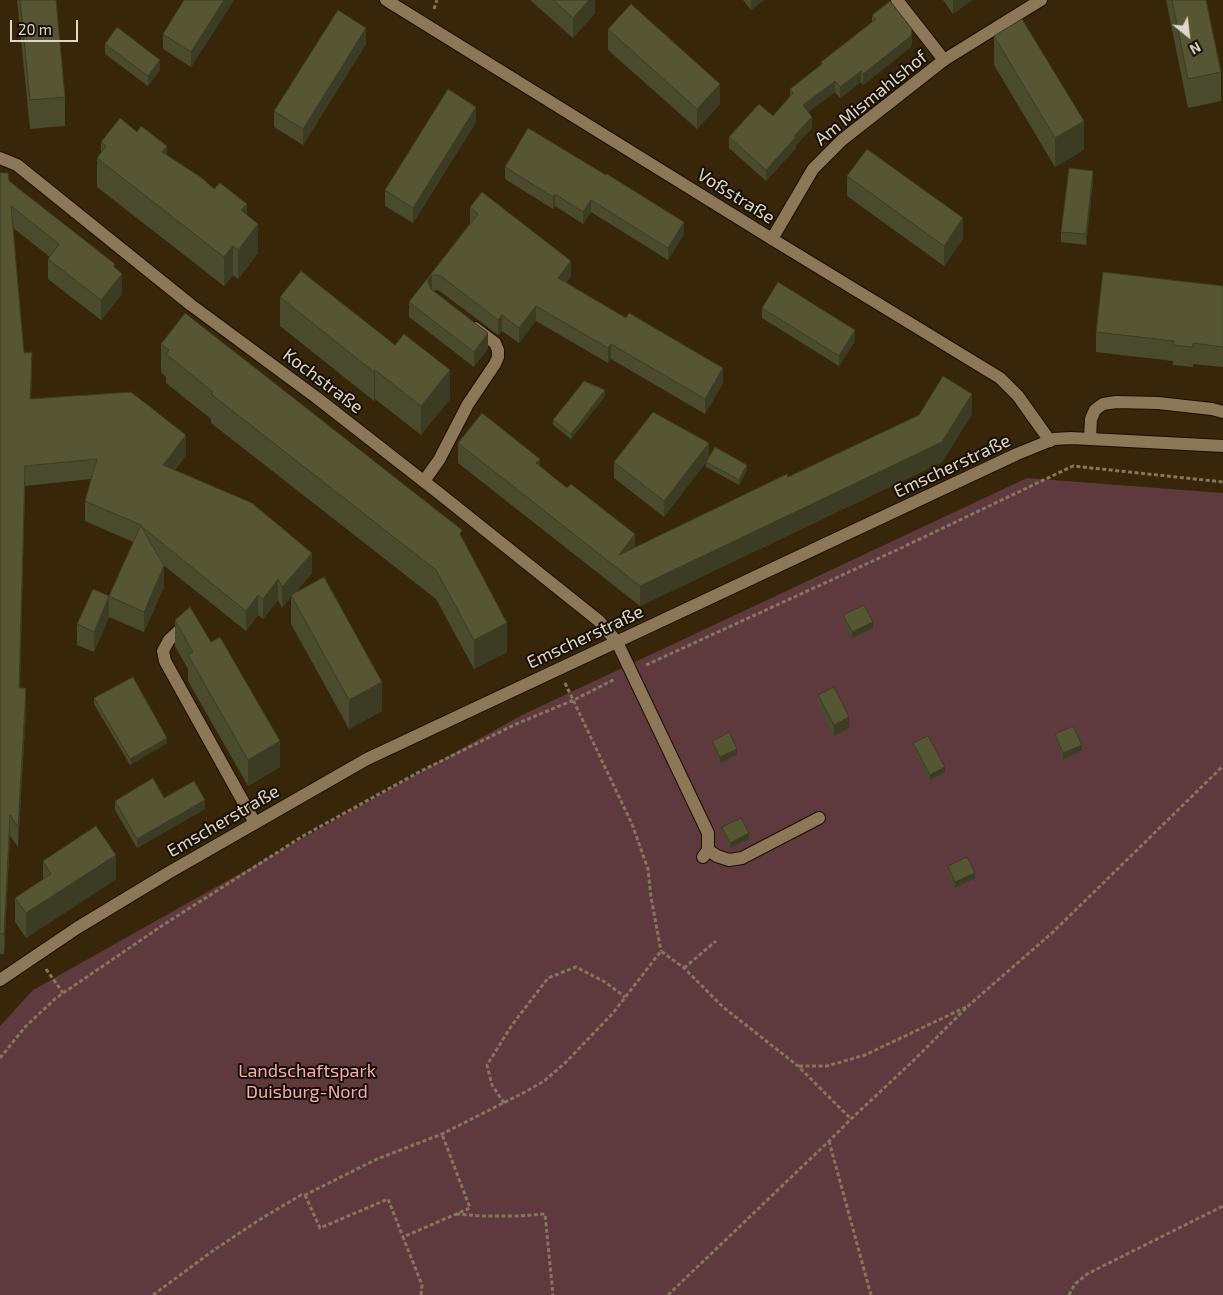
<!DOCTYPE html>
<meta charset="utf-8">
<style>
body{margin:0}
#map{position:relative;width:1223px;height:1295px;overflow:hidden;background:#372609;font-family:"Exo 2",sans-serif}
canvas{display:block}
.north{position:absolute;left:1163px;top:10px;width:50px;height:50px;-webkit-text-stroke:4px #181006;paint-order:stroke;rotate:151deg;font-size:14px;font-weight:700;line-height:20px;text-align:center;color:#e1d6c6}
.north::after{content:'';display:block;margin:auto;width:18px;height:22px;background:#e1d6c6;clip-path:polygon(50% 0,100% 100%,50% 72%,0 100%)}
.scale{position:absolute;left:10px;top:20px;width:68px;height:22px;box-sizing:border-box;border:2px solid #e1d6c6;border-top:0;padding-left:6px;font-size:15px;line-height:18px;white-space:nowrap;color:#e1d6c6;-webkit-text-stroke:4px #181006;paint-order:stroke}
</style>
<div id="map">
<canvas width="1223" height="1295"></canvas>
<div class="north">N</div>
<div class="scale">20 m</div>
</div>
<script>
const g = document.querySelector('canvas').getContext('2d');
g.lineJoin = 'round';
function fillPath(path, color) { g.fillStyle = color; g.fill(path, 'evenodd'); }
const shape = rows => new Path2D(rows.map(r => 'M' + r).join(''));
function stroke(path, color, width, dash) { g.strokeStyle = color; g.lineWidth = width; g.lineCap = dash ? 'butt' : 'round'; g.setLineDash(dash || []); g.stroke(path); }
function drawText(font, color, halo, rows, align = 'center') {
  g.font = font + ' "Exo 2",sans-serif'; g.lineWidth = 4; g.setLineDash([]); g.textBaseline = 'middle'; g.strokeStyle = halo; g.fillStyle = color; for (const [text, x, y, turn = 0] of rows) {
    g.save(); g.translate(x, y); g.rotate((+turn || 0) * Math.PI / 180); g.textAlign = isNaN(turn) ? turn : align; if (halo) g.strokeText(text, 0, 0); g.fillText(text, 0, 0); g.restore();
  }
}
const green = shape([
 [1027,478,1223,493,1223,1295,0,1295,0,1026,33,990,520,716]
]);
const path = shape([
 [434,9,437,0],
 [646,665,899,549,1073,466,1223,482],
 [565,683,632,824,648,869,651,897,661,951],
 [684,968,716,941],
 [46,969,63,993],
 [0,1058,26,1026,56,998,163,925,303,836,419,772,516,724,574,700,615,679],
 [799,1066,827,1066,865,1055,966,1007],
 [504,1103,492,1085,487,1065,512,1025,548,978,576,967,605,982,625,997],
 [829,1141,871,1295],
 [305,1195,320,1228,388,1199,403,1237],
 [456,1214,481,1216,518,1216,545,1214,553,1295],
 [153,1295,214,1250,259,1220,301,1195,305,1195,377,1159,442,1134,525,1092,544,1081,565,1063,613,1013,661,951,684,968,723,1007,798,1066,851,1119],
 [421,1295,422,1285,403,1237,470,1208,442,1134],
 [668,1295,829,1141,851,1119,912,1062,968,1006,1053,932,1223,766],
 [1069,1295,1075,1284,1087,1274,1223,1206]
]);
const service = shape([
 [897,0,944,60],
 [1090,438,1091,419,1095,410,1103,404,1116,402,1158,403,1212,409,1223,412],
 [424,481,439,460,468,404,495,364,498,357,498,350,495,343,475,328],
 [186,624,169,640,163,651,165,661,255,823],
 [617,642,708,833,708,850,703,857],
 [708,850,717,856,729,860,742,858,819,818]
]);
const minor = shape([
 [386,0,772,239,1000,378,1018,396,1050,441],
 [0,158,17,165,191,305,317,398,440,494,599,621,617,642],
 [772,239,813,169,842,140,944,60,1041,0]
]);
const tertiary = shape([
 [0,980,77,928,168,873,367,759,1017,454,1054,439,1071,438,1223,446]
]);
const wall = shape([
 [17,0,56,0,65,97,65,126,30,129],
 [184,0,234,0,191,67,163,49,163,34],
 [530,0,595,0,595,13,573,38],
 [743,0,764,0,751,10],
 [943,0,972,0,953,14],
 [1166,0,1206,0,1221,72,1221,101,1188,108],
 [872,15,912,40,911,47,863,85,861,82,840,98,835,92,808,112,812,128,796,145,796,148,766,181,729,148,729,137,773,116,790,96,790,89,821,65,821,62,872,22],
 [608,29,720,104,697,129,608,50],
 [994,36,1084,150,1055,167,994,65],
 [105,44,160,70,148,86,105,54],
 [366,44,303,145,274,127,274,111],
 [476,122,413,223,385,206,385,190],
 [101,142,167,155,214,189,247,215,258,253,238,279,233,275,224,286,97,187,97,158,101,153],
 [505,167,684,234,668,260,591,212,583,224,555,206,553,209,505,179],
 [0,173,115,268,122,294,101,320,48,279,48,259,50,257,13,228,24,353,32,372,31,399,186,455,175,470,312,573,294,594,382,711,349,729,291,624,291,597,282,608,278,600,263,619,258,615,246,631,162,564,164,587,144,632,109,617,94,652,77,645,77,624,109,596,133,542,85,521,85,501,91,479,25,486,20,688,26,708,18,847,10,836,4,954,0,954],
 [847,176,963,239,944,266,847,196],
 [1093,182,1086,245,1061,242,1061,232],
 [470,207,571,276,566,283,723,383,705,414,611,359,608,363,536,321,519,343,502,331,498,335,441,292,437,290,433,291,488,348,474,367,409,317,409,302,470,223],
 [1223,286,1223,367,1193,364,1193,367,1173,365,1173,361,1096,352,1096,332],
 [280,297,450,399,421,435,375,399,374,401,280,326],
 [762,308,855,341,839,366,762,318],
 [161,344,462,538,507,652,474,669,436,599,211,423,211,419,166,383,166,377,161,372],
 [605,396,571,439,553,425,553,420],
 [972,414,942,462,640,606,458,463,458,443,540,466,635,547,788,477],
 [709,457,747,470,739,485,706,467,706,462,664,517,614,478,614,462],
 [843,615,873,628,852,638,843,621],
 [175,620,280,767,248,786,188,681,188,669,175,646],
 [818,695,849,728,834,736,818,705],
 [94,698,167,743,130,765,94,704],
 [1055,734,1082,750,1063,759,1055,740],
 [712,741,737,754,720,763,712,746],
 [913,743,945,772,930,780,913,749],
 [164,798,205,809,137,848,115,810,115,801],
 [722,827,749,839,730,848,722,832],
 [43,861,116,879,26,938,15,922,15,898,43,880],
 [948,866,975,878,955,888,948,872]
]);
const shadedWall = shape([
 [224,0,234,0,191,67,191,52],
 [589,0,595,0,595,13,573,38,573,18],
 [752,0,764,0,751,10,751,1],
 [953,0,972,0,953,14],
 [366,28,366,44,303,145,303,129],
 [912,29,911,47,863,85,863,74],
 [160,60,160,70,148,86,148,76],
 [861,71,861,82,840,98,840,87],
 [835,81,835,92,803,116,803,105],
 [720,84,720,104,697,129,697,109],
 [476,107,476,122,413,223,413,208],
 [812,117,812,128,796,145,796,148,766,181,766,170,794,136],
 [1084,121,1084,150,1055,167,1055,138],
 [167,146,167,175,162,152],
 [1093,171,1093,182,1086,245,1086,234],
 [555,194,555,206,553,209,553,197],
 [591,200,591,212,583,224,583,212],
 [247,204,247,233,241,210],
 [963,218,963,239,944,266,944,246],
 [684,222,684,234,668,260,668,248],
 [258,224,258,253,238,279,238,250],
 [233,246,233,275,224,286,224,257],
 [571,261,571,276,558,293,558,278],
 [115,264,115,283,122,274,122,294,101,320,101,300,113,266],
 [432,275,432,291,428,297,428,282,429,278],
 [536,306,536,321,519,343,519,328],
 [502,315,502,331,498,335,498,320],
 [855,330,855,341,839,366,839,356],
 [488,333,488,348,474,367,474,352],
 [611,344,611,359,608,363,608,348],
 [32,352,32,372,30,420,30,399],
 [723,368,723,383,705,414,705,399],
 [375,370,375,399,374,401,374,372],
 [450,370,450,399,421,435,421,406],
 [605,390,605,396,571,439,571,434],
 [972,394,972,414,942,462,640,606,640,586],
 [186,435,186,455,163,485,163,465],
 [709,443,709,459,664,517,664,501],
 [540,459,540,479,536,463],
 [747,465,747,470,739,485,739,480],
 [25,466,25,486,19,708,19,688],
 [635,534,635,555,619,555],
 [312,553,312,573,292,596,291,595,291,597,282,608,282,587],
 [164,566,164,587,144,632,144,612],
 [278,579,278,600,263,619,263,599],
 [258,595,258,615,246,631,246,611],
 [109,596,109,617,94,652,94,632],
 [873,622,873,628,852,638,852,632],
 [507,623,507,652,474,669,474,640],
 [382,682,382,711,349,729,349,700],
 [26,688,26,708,18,847,18,827],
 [849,717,849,728,834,736,834,725],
 [167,738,167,743,130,765,130,759],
 [280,741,280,767,248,786,248,760],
 [1082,745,1082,750,1063,759,1063,753],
 [737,749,737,754,720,763,720,757],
 [945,767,945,772,930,780,930,775],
 [205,800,205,809,137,848,137,839],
 [10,815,10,836,4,954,4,934],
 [749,833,749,839,730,848,730,843],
 [116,855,116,879,26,938,26,913],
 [975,873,975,878,955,888,955,882]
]);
const building = shape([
 [20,0,56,0,65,97,30,100,20,0],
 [184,0,224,0,191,52,163,34,184,0],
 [553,0,589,0,573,18,553,0],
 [1172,0,1206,0,1221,72,1188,79,1172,0],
 [890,1,912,29,911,36,863,74,861,71,840,87,835,81,803,105,812,117,794,136,796,137,766,170,729,137,759,104,773,116,793,93,790,89,822,64,821,62,876,19,872,15,890,1],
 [631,4,720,84,697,109,608,29,631,4],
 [338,10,366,28,303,129,274,111,338,10],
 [1022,19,1084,121,1055,138,994,36,1022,19],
 [117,27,160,60,148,76,105,44,117,27],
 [448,89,476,107,413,208,385,190,448,89],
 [120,118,137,132,141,126,167,146,162,152,202,178,214,189,220,183,247,204,241,210,258,224,238,250,233,246,224,257,97,158,106,146,101,142,120,118],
 [528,128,606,175,607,174,684,222,668,248,591,200,583,212,555,194,553,197,505,167,528,128],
 [867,149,963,218,944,246,847,176,867,149],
 [1069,168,1093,171,1086,234,1061,232,1069,168],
 [0,173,8,173,9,181,115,264,113,266,122,274,101,300,48,259,59,244,11,206,24,353,32,352,30,399,131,392,186,435,163,465,252,503,312,553,282,587,278,579,263,599,258,595,246,611,141,526,164,566,144,612,109,596,94,632,77,624,93,589,109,596,141,525,85,501,97,459,25,466,19,688,26,688,18,827,10,815,4,934,0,934,0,173],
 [482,192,571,261,558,278,626,318,629,313,723,368,705,399,611,344,608,348,536,306,519,328,502,315,498,320,441,276,437,275,432,275,429,278,428,282,431,289,488,333,474,352,409,302,478,214,470,207,482,192],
 [301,271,395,345,404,334,450,370,421,406,375,370,374,372,280,297,301,271],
 [1103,272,1223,286,1223,347,1193,343,1193,347,1173,345,1174,341,1096,332,1103,272],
 [778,282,855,330,839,356,762,308,778,282],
 [185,313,462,530,460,534,507,623,474,640,436,570,211,394,213,392,166,354,169,350,161,344,185,313],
 [943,376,972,394,942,442,640,586,458,443,482,413,540,459,536,463,567,488,571,484,635,534,619,555,787,474,788,477,919,415,943,376],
 [584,381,605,390,571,434,553,420,584,381],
 [653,412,709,443,664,501,614,462,653,412],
 [715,447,747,465,739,480,706,462,715,447],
 [324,577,382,682,349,700,291,595,324,577],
 [864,605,873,622,852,632,843,615,864,605],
 [190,607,211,642,220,637,280,741,248,760,188,655,193,652,175,620,190,607],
 [133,677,167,738,130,759,94,698,133,677],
 [834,687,849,717,834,725,818,695,834,687],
 [1073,726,1082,745,1063,753,1055,734,1073,726],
 [729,732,737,749,720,757,712,741,729,732],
 [928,736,945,767,930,775,913,743,928,736],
 [153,778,164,798,194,781,205,800,137,839,115,801,153,778],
 [741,818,749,833,730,843,722,827,741,818],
 [96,826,116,855,26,913,15,898,51,874,43,861,96,826],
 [967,857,975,873,955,882,948,866,967,857]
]);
const streetNames = [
 ["Am Mismahlshof",871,98,-39],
 ["Voßstraße",736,196,32],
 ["Kochstraße",323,381,37],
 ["Emscherstraße",952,466,-25],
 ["Emscherstraße",585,637,-25],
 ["Emscherstraße",223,821,-30]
];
const parkNames = [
 ["Landschaftspark",307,1071],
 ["Duisburg-Nord",307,1092]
];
fillPath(green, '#5e393d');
stroke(service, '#1c0f00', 14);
stroke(minor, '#1c0f00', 14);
stroke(tertiary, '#1c0f00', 14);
stroke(path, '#85765f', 3, [4, 2.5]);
stroke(service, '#8c7759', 12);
stroke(minor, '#8c7759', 12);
stroke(tertiary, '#8c7759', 12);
fillPath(wall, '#4a4a2e');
fillPath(shadedWall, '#3c3c25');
fillPath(building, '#565635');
stroke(building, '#3c3c25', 1);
drawText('18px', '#e1d6c6', '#181006', streetNames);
drawText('18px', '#f5adb3', '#181006', parkNames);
</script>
